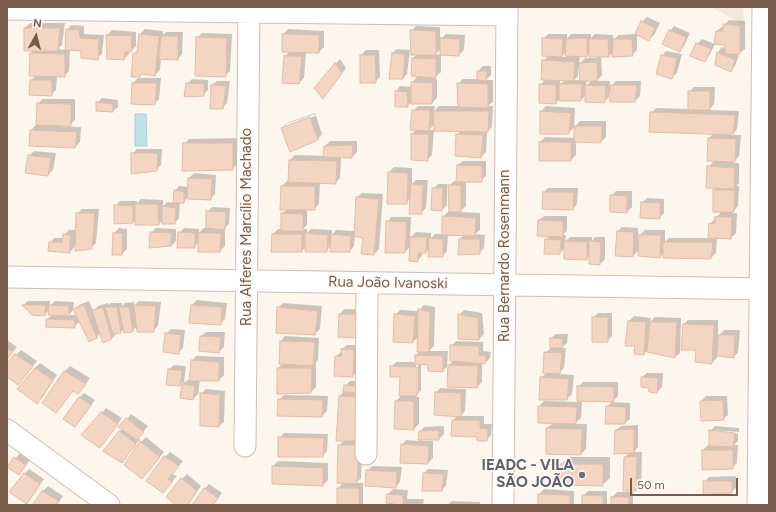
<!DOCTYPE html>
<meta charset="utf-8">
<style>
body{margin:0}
#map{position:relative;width:776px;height:512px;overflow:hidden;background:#fdf6ec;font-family:Figtree,sans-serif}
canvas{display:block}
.frame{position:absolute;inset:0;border:8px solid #7a5c4d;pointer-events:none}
.north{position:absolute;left:16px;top:16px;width:40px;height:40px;-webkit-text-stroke:3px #fffaf3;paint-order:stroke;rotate:7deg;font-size:11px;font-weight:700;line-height:16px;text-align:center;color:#7a5c4d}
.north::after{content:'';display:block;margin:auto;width:14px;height:18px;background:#7a5c4d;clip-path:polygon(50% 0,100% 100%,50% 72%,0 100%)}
.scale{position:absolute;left:630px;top:478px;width:108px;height:18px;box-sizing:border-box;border:2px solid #7a5c4d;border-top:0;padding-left:5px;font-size:12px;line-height:14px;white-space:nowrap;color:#7a5c4d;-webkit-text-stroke:3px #fffaf3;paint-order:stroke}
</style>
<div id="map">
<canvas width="776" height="512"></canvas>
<div class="frame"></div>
<div class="north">N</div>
<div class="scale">50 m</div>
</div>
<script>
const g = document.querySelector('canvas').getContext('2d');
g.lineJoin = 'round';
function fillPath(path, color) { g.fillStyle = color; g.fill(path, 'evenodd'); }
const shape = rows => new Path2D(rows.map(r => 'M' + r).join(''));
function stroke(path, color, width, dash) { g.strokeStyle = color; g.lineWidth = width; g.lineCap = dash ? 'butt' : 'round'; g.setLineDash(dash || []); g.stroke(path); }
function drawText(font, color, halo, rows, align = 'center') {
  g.font = font + ' Figtree,sans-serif'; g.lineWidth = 3; g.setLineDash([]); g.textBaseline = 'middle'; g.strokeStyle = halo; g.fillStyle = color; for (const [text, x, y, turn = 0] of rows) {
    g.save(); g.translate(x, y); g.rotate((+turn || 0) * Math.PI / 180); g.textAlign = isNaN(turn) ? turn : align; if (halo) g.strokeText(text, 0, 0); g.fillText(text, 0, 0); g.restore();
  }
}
const residential = shape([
 [711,7,743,7,744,25]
]);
const water = shape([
 [135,114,146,114,147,146,135,146,135,114]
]);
const shadow = shape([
 [647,17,660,23,654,35,649,39,637,33,637,50,632,55,614,52,609,56,601,56,602,75,597,81,610,81,610,87,616,81,641,81,640,96,635,101,609,91,609,97,604,102,586,95,581,100,560,98,556,103,540,85,546,79,543,61,549,55,543,39,548,34,567,34,567,39,571,34,591,34,591,38,595,34,613,35,613,40,619,35,636,34,642,22],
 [566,52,566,57,561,57],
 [590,53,597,56,597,58,585,58,579,65,580,56,587,56],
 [579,65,580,65,581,80,574,80,578,76],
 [560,80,565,80,560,84],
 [587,80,592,80,586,86],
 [729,20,745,21,745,49,740,53,734,53,739,55,735,66,731,71,716,65,718,52,722,47,726,49,726,44,717,31,722,27,724,27,724,25],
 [30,23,65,23,62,45,58,49,66,50,67,30,71,25,84,26,84,34,104,35,102,54,97,58,82,51,70,49,69,71,64,76,57,76,56,90,51,95,31,80,36,75,31,53,34,50,25,28],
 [416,26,440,27,440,40,446,34,465,35,464,50,459,55,441,54,441,72,434,78,437,79,437,98,432,103,411,103,407,106,396,91,400,86,412,87,412,82,419,75,413,58,417,54,411,31],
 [441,49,441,55,435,54],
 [674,26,690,33,684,46,680,51,670,31],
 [145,29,163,31,163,35,166,32,183,32,182,54,178,59,161,58,160,70,155,75,143,73,138,78,161,78,159,99,154,104,132,103,133,83,140,76,134,54,139,49,140,34],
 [288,29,324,31,324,47,319,52,306,52,304,78,299,83,285,56,290,51,283,34],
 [112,30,136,32,136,46,131,51,129,51,129,54,124,59,107,35],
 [202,33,232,34,230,71,225,76,197,38],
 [702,39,715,44,709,56,705,61,697,44],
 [397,49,410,50,407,74,403,78,392,53],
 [366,50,379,50,380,77,375,82,361,55],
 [666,51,682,54,677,73,672,77,662,56],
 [340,59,346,68,327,93,315,88],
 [483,66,491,66,491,75,486,80,493,80,493,102,488,106,493,106,492,127,487,132,486,152,481,157,457,135,461,131,434,130,432,155,427,160,412,134,417,129,413,111,418,106,435,106,434,111,439,106,459,106,458,84,463,79,478,79,478,71],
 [435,124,435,130,429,130],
 [192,79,208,80,208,90,203,95,187,84],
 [217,81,230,81,227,103,222,108,212,85],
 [694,87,715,87,714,104,709,110,739,111,737,129,732,135,741,135,739,156,733,163,739,163,739,183,736,186,739,186,738,206,732,213,737,213,736,233,731,238,717,237,716,253,711,258,664,253,660,257,640,249,633,256,616,255,617,232,622,227,638,228,638,246,640,246,640,235,645,230,665,230,665,242,669,238,709,238,710,224,722,211,714,211,714,190,717,187,708,167,714,161,709,138,714,133,651,113,656,108,689,109,689,92],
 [102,98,118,100,118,107,113,111,97,103],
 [42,99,75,99,75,120,70,125,57,124,57,126,81,127,80,142,75,147,31,130,36,125,37,125,38,104],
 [546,106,575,108,574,128,580,121,606,121,606,137,601,142,576,141,576,155,571,160,540,142,545,137,575,138,575,126,569,133,541,133,541,111],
 [315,113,322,134,318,139,282,128,287,123],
 [315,114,315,116,286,127,286,124],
 [237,138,237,164,232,169,184,144,189,139],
 [330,141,357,141,357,152,352,157,341,157,340,178,335,183,320,182,319,204,314,209,307,209,307,225,303,229,307,229,307,233,311,229,332,230,332,235,336,230,355,231,357,197,362,193,383,194,379,249,374,254,364,237,355,235,354,246,350,251,331,246,326,251,306,246,302,251,273,234,278,229,282,229,282,214,287,209,282,186,287,181,289,181,290,160,295,155,325,156,325,146],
 [137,149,162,149,161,165,156,170,132,154],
 [34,151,56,153,53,170,48,175,29,156],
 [463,161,486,161,486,176,481,181,466,181,466,206,459,212,480,213,480,230,475,234,485,235,484,248,479,253,460,239,464,235,448,234,447,251,443,256,430,248,426,252,422,252,422,256,417,261,411,246,405,252,387,222,391,217,411,217,410,238,416,232,431,233,431,238,435,234,443,234,443,217,448,212,450,212,449,186,454,181,457,181,458,165],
 [394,167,412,168,412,184,416,180,428,180,426,208,421,213,411,198,406,203,388,203,389,172],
 [194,173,216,175,215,194,210,199,187,198,184,202,180,202,179,218,175,223,163,220,159,224,136,219,133,223,115,206,120,201,137,201,137,203,141,199,163,200,163,206,168,202,174,203,175,191,179,186,189,187,189,178],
 [438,184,447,184,447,205,442,210,433,189],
 [548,188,578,188,577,204,573,209,544,192],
 [616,191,632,191,632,207,627,212,611,196],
 [647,198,664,199,664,213,659,218,642,203],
 [212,207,230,208,229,224,225,228,225,246,220,251,199,242,194,247,179,233,184,228,199,229,199,233,204,228,207,228,207,212],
 [82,209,99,209,96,243,91,248,76,245,70,252,50,243,54,238,64,238,64,235,69,230,75,230,75,237,76,237,77,214],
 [544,216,567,216,567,231,562,235,566,235,565,242,570,237,592,237,592,241,595,237,605,237,605,259,600,264,590,255,587,259,565,248,560,253,546,240,550,235,539,220],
 [119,228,127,229,127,249,122,254,113,254,114,233],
 [156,228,176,229,176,241,171,246,151,233],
 [197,300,227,303,225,319,220,324,192,305],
 [28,301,50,301,50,306,55,301,74,302,73,310,69,315,77,315,74,310,79,305,89,301,93,311,98,306,108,303,108,305,111,303,122,303,122,306,125,303,134,302,134,306,139,301,161,302,158,326,153,331,138,326,132,331,124,328,121,332,117,333,112,338,104,342,101,333,96,338,80,321,74,327,47,326,47,319,52,315,49,310,44,315,23,305],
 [283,303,322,306,320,329,315,334,278,308],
 [424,305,435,307,434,346,429,351,448,351,447,367,442,371,429,364,421,364,421,390,415,397,419,397,419,424,414,429,395,428,396,401,402,395,401,376,391,367,396,362,416,362,416,392,418,392,418,362,416,355,420,351,418,337,413,342,395,315,400,310,419,311,419,310],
 [344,309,368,310,368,332,340,314],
 [464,310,482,313,484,334,479,339,459,315],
 [598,313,612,313,612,336,607,341,593,318],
 [634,316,651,318,650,322,655,317,681,318,680,353,675,357,647,351,644,354,636,345,627,345,629,321],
 [688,320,718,320,718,336,724,330,740,330,738,352,734,357,717,355,717,358,712,363,697,349,683,325],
 [171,329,185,330,183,348,178,353,166,334],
 [206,332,225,332,224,347,219,352,201,336],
 [556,334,568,334,567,343,561,348,566,348,564,368,558,374,574,375,572,394,567,399,541,378,546,373,545,353,551,348,551,338],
 [285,336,319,338,318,360,316,362,316,387,311,392,278,392,278,368,282,364,281,341],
 [7,340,17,347,7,359],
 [456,341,483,342,483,351,491,352,490,358,485,363,482,363,482,382,477,387,449,365,453,361,451,346],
 [347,345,359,345,358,371,353,376,336,356,342,351,342,349],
 [21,350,37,361,23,379,7,376,7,365],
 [196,356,224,357,224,375,219,380,200,380,198,394,193,399,181,397,183,382,180,385,169,369,174,365,186,366,184,383,188,380,190,380,192,361],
 [40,363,57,375,42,398,37,402,35,368],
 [70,366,90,378,83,388,74,390,43,402,65,371],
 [647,373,663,373,662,387,657,392,650,387,642,377],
 [350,381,358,381,363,441,361,478,356,483,363,483,363,505,338,505,338,488,344,482,339,445,345,440,338,440,340,396,344,391,345,386],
 [583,382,618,382,618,396,612,402,630,403,630,419,625,423,607,407,612,401,582,401,581,418,574,424,587,424,586,449,581,454,547,428,553,423,539,406,544,401,578,402,578,387],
 [440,388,466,389,465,411,460,416,484,416,484,424,492,424,491,435,486,440,453,420,458,415,436,393],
 [206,389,225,391,224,422,219,426,201,394],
 [84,393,95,400,80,421,75,426,79,398],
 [284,395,328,396,327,411,322,416,279,400],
 [706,396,727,396,728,415,723,419,701,401],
 [106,408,122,418,105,442,102,413],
 [131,414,148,426,138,438,140,439,126,456,119,432,122,429,127,419],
 [638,425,638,447,634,452,642,452,641,485,636,490,624,490,625,457,630,452,616,430,621,426],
 [444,426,444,434,439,439,421,439,421,441,433,441,433,458,428,463,402,445,406,440,419,441,420,432,424,427],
 [715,426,739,428,739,432,713,430,713,432,738,434,738,441,734,445,738,445,737,463,732,468,703,468,703,450,708,445,710,445,710,431],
 [284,433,328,434,327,451,322,456,279,438],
 [146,437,164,452,142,478,125,465,141,442],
 [170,452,183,461,172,474,177,476,167,487,165,457],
 [20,453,30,460,23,469,8,467],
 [569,457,610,457,610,478,602,485,561,464],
 [278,461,328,463,328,480,323,485,273,466],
 [372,466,402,467,400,482,396,487,367,471],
 [29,469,44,479,31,498,27,503,24,474],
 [428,469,448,470,446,486,441,490,424,473],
 [187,474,201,486,188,505,178,505,182,479],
 [736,476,736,488,731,492,704,482,709,477],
 [209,484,222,493,213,505,193,505,204,489],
 [48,486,63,496,57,505,33,505,43,491],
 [393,489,408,490,407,499,424,499,423,505,396,505,388,494],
 [544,489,574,491,574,505,539,505,539,494],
 [588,491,607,491,607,505,583,505,583,496],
 [617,492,633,492,633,505,612,505,612,497],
 [452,501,480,502,480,505,447,505]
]);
const building = shape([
 [641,21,655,28,649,41,635,34,641,21],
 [723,24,740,26,740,54,725,54,725,45,714,44,716,31,723,31,723,24],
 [24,28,60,28,58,51,24,51,24,28],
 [66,29,79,30,80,38,99,39,98,60,81,58,81,51,65,50,66,29],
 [410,30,436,31,436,55,411,55,410,30],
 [669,30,686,37,680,52,662,44,669,30],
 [139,34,159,36,155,76,141,74,140,77,131,77,133,53,137,53,139,34],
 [282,34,319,35,319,53,282,52,282,34],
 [106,35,132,36,131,52,125,52,124,60,107,59,106,35],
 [161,36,178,36,178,60,159,59,161,36],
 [196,37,227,38,226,77,195,76,196,37],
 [440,38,460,39,459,56,440,55,440,38],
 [542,38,563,39,562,57,542,56,542,38],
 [587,38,587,57,565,56,566,39,587,38],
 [589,39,608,39,609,57,589,57,589,39],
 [613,39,632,39,633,56,612,57,613,39],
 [696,43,711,49,705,62,690,56,696,43],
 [717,52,735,60,731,72,715,65,717,52],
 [30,53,65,54,65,77,29,76,30,53],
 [392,53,405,54,403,79,389,79,392,53],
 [360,55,375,55,376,83,360,83,360,55],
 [661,55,677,58,672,79,656,74,661,55],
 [284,56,302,56,299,84,282,83,284,56],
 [412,58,436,59,436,78,411,76,412,58],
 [542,60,575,62,574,81,541,80,542,60],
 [597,62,598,81,580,81,579,63,597,62],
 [335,63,342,73,323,99,314,88,335,63],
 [477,71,487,71,486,81,477,80,477,71],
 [30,80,52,80,52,96,29,95,30,80],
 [411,82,433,83,432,104,411,104,411,82],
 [132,83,157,83,155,105,131,104,132,83],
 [186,83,204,84,204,96,184,97,186,83],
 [457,83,488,84,488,108,458,107,457,83],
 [539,84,556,85,556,104,539,103,539,84],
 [559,84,582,84,581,101,559,101,559,84],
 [211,85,226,86,223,109,210,109,211,85],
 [585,85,606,86,605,103,585,102,585,85],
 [610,85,637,85,635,102,610,102,610,85],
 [395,91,407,92,408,107,395,107,395,91],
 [688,91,710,91,710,110,688,110,688,91],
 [96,102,113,104,113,112,96,111,96,102],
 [37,103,71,104,71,126,36,125,37,103],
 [412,110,430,110,429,131,410,130,412,110],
 [433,111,489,111,488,132,434,131,433,111],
 [540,111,571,113,569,134,540,134,540,111],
 [650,112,735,115,733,135,649,132,650,112],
 [310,117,318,140,290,152,281,128,310,117],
 [574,126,602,126,601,143,574,142,574,126],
 [30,130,77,132,75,148,29,146,30,130],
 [411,134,429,134,428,161,411,160,411,134],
 [456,134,483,135,481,158,455,156,456,134],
 [708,138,736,139,735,162,707,161,708,138],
 [539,142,571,142,571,161,539,161,539,142],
 [183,143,233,143,233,170,182,171,183,143],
 [353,145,352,158,323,157,324,146,353,145],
 [131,153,158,153,157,171,131,174,131,153],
 [28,155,51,158,48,176,25,173,28,155],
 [289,160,337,161,336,184,288,182,289,160],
 [457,165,482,166,482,182,456,182,457,165],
 [707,166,735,168,734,189,706,188,707,166],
 [388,172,408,173,407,204,387,204,388,172],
 [188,178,212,179,211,200,187,199,188,178],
 [411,184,423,185,422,214,409,214,411,184],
 [448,185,461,185,461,212,449,212,448,185],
 [281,186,315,186,315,210,280,210,281,186],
 [432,188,443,188,442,211,431,210,432,188],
 [174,190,184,192,184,203,173,203,174,190],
 [713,190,735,190,734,212,713,212,713,190],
 [543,192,574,192,573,210,542,209,543,192],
 [610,195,627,196,627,213,610,212,610,195],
 [356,197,379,199,374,255,361,254,363,238,354,236,356,197],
 [641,202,660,203,660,219,640,218,641,202],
 [135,204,158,204,159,225,135,225,135,204],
 [114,205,133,206,133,223,114,224,114,205],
 [162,206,176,208,175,224,162,224,162,206],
 [206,211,226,212,225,230,206,228,206,211],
 [76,213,95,213,92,249,75,251,76,213],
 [281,213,303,214,303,231,281,231,281,213],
 [442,216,476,218,475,236,442,235,442,216],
 [715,217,732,217,731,239,708,238,709,223,715,224,715,217],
 [538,220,563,221,563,237,537,236,538,220],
 [386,221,407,222,405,253,385,253,386,221],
 [617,231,634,232,633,257,615,256,617,231],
 [150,232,171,233,171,246,149,248,150,232],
 [178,232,195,233,195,248,177,248,178,232],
 [113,233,123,233,122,255,112,255,113,233],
 [198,233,221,233,220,252,198,252,198,233],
 [305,233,328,235,327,252,305,252,305,233],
 [63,234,70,235,70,253,48,251,49,242,62,242,63,234],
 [272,234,302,234,302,252,271,252,272,234],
 [331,234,351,236,350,252,330,252,331,234],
 [639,235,661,235,660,258,638,256,639,235],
 [410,237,427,237,426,253,418,253,418,262,409,261,410,237],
 [429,238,443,239,443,257,428,257,429,238],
 [459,239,480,239,480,254,458,255,459,239],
 [545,239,561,240,560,254,544,254,545,239],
 [564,241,587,242,587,260,564,259,564,241],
 [589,241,601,242,600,265,589,264,589,241],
 [663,242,713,242,711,259,663,258,663,242],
 [22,305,46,305,45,316,32,315,22,305],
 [49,305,69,306,69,316,48,315,49,305],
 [84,305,97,338,89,342,73,309,84,305],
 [134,305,156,306,154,332,137,332,134,305],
 [191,305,222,307,221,325,189,323,191,305],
 [103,307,112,339,103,343,92,310,103,307],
 [105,307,117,307,121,333,113,334,105,307],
 [119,307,129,307,133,332,124,333,119,307],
 [277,307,318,311,315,335,276,333,277,307],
 [418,309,430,312,429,352,417,352,418,309],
 [339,314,364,314,363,338,338,337,339,314],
 [394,314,415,316,413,343,393,342,394,314],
 [458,314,478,318,479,340,458,339,458,314],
 [592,317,608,317,608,342,592,342,592,317],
 [46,319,75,320,75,328,46,327,46,319],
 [628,321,646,322,644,355,634,354,635,346,625,346,628,321],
 [650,322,677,322,675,358,647,352,650,322],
 [683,324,714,325,712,364,695,362,696,350,681,350,683,324],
 [165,333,181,335,179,354,163,352,165,333],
 [718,335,735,335,734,358,717,356,718,335],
 [200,336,221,337,219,353,199,351,200,336],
 [550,338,563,339,562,348,550,348,550,338],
 [280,341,315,342,313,366,279,364,280,341],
 [450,345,479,346,479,355,486,356,485,364,450,361,450,345],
 [7,348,13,352,7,359,7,348],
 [341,349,354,350,353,377,334,376,335,356,342,356,341,349],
 [544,352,562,353,560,374,543,373,544,352],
 [15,354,33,366,18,385,7,377,7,363,15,354],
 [415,355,443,356,443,372,428,371,428,365,415,364,415,355],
 [191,360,219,362,219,381,189,381,191,360],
 [448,365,478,366,477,388,447,387,448,365],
 [390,366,417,367,417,396,399,396,400,377,390,377,390,366],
 [35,368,53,380,37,404,17,389,35,368],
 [277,368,312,368,311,393,277,394,277,368],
 [168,369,182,371,180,386,166,385,168,369],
 [64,371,86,384,78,394,73,391,56,413,42,403,64,371],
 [540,377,569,379,567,400,539,400,540,377],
 [641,377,658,378,657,393,649,392,649,388,641,387,641,377],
 [182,384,195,386,193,400,180,398,182,384],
 [344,385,357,386,365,393,343,392,344,385],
 [577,386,614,387,614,402,577,401,577,386],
 [435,392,461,393,461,417,434,415,435,392],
 [200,393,220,395,219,427,200,426,200,393],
 [339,396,359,397,357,441,336,441,339,396],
 [79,397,91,405,75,427,63,419,79,397],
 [278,399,323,400,322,417,277,416,278,399],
 [723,400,724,420,701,421,700,401,723,400],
 [395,401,414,401,414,430,394,429,395,401],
 [538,406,577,407,576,424,538,423,538,406],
 [606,406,626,407,625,424,605,424,606,406],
 [101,412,118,424,100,448,81,435,101,412],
 [126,418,144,432,137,440,118,427,126,418],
 [452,420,480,420,480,428,488,429,487,441,477,441,477,437,451,436,452,420],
 [546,428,582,429,581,455,546,454,546,428],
 [634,429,634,453,614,454,615,430,634,429],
 [439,430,439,440,418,440,419,431,439,430],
 [709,430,735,433,733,447,709,446,709,430],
 [119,431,136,444,122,463,103,451,119,431],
 [278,437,324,438,323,457,278,457,278,437],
 [140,441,160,457,142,479,124,465,140,441],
 [401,444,429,446,428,464,400,463,401,444],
 [338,445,359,445,357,484,337,483,338,445],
 [702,450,733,450,733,469,702,470,702,450],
 [164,456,179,466,168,479,173,481,163,493,146,481,164,456],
 [637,456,636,491,623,491,624,457,637,456],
 [14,457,26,465,19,475,7,467,14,457],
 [560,464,603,464,603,486,560,485,560,464],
 [272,466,323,468,323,486,272,484,272,466],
 [366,470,397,472,396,488,365,486,366,470],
 [24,473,40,484,27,504,9,492,24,473],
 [423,473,444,474,442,491,422,491,423,473],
 [181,478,197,491,187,505,176,505,166,497,181,478],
 [703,481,732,481,732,493,703,495,703,481],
 [204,488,218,498,213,505,192,505,204,488],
 [337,488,359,488,359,505,337,505,337,488],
 [42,491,59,501,56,505,32,505,42,491],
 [387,494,403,495,403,504,419,504,419,505,395,505,395,504,386,503,387,494],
 [538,494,570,495,570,505,538,505,538,494],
 [582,495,603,496,603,505,582,505,582,495],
 [611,497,629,497,629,505,611,505,611,497]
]);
const minor = shape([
 [7,9,507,15],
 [7,277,769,289],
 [7,430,109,505],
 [245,446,249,7],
 [366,454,367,283],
 [503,505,507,7],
 [758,505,763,7]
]);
const markers = [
 [582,475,4,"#6b7280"]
];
const streetNames = [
 ["Rua Alferes Marcílio Machado",247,227,-90],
 ["Rua Bernardo Rosenmann",505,256,-90],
 ["Rua João Ivanoski",388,283,1]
];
const worshipNames = [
 ["IEADC - VILA",574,466],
 ["SÃO JOÃO",574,483]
];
fillPath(residential, '#f5e8da');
fillPath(water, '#bfe3e8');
stroke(water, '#a5d3da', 1);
fillPath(shadow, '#0003');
fillPath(building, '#f3d5c3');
stroke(building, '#e6bba3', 1);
stroke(minor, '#d1beb0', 23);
stroke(minor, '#fff', 21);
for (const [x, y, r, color] of markers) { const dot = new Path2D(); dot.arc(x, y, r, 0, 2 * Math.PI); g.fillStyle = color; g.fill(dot); stroke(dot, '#fffaf3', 1.5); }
drawText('15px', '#7a5c4d', '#fffaf3', streetNames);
drawText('bold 15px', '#5b616d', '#fffaf3', worshipNames, 'right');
</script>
